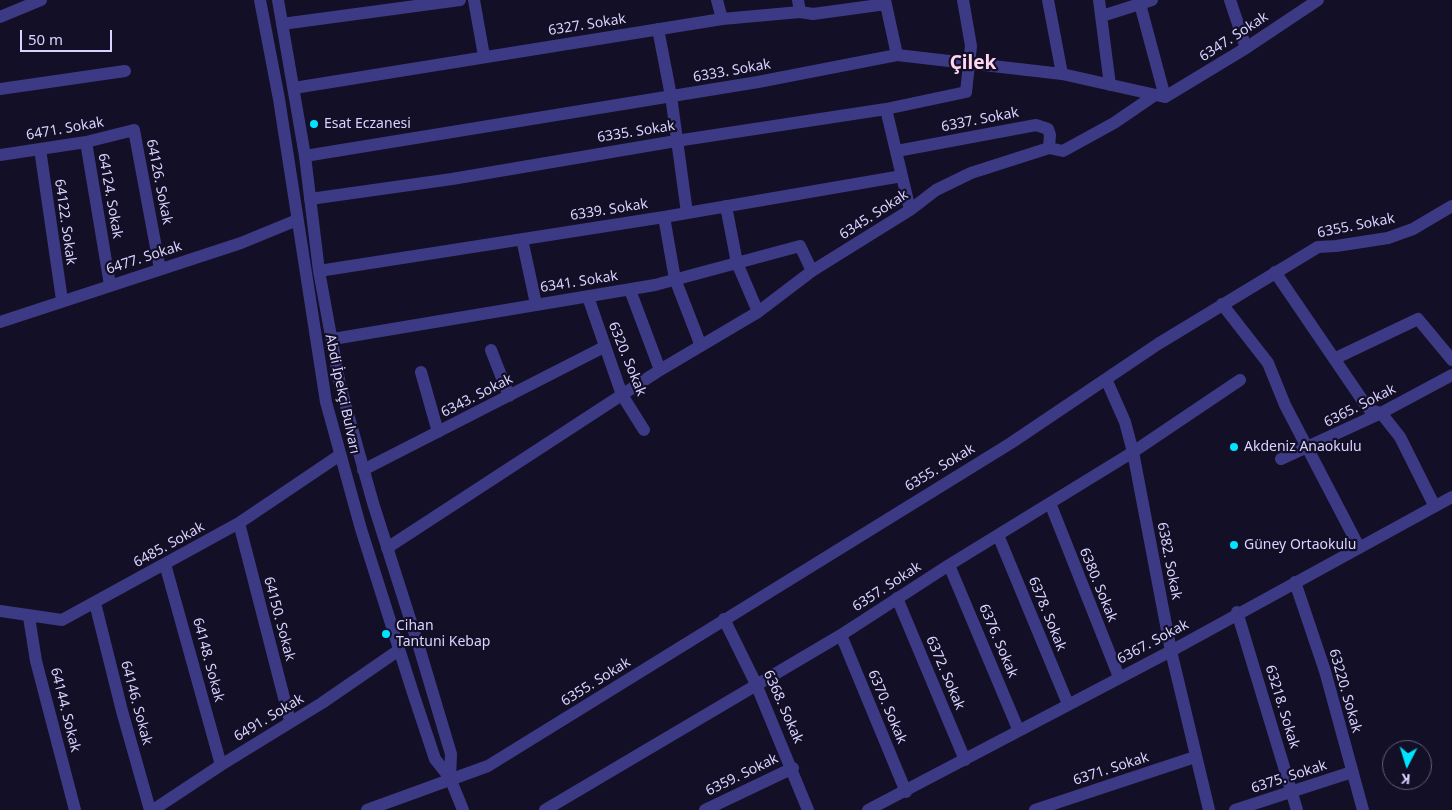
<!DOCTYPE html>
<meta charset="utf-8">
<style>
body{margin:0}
#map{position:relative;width:1452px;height:810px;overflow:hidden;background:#130f26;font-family:"Noto Sans",sans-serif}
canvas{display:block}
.north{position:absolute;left:1382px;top:740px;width:50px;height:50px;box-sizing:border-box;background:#130f26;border:1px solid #625e7d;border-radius:50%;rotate:185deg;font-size:14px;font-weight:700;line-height:20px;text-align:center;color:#d9d4ff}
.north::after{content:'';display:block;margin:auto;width:18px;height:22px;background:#00e5ff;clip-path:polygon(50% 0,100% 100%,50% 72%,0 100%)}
.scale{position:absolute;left:20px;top:30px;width:92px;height:22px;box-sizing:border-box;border:2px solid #d9d4ff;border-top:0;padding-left:6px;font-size:15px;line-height:18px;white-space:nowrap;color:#d9d4ff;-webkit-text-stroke:4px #130f26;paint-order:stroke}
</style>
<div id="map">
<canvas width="1452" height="810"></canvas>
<div class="north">K</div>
<div class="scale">50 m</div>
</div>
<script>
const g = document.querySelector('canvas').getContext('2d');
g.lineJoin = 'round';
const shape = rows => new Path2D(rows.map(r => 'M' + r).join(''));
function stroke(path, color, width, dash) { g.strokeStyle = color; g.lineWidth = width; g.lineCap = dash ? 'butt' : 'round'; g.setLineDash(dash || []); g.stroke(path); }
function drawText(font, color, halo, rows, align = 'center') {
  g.font = font + ' "Noto Sans",sans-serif'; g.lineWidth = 4.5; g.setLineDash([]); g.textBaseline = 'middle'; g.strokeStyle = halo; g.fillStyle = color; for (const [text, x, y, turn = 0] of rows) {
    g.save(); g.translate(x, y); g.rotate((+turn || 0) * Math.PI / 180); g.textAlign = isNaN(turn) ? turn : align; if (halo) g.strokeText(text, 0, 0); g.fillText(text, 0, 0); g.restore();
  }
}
const minor = shape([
 [474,0,484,56],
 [717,0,722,19],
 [798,0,800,12],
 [885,0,897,55],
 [1048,0,1062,74],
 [1099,0,1110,85],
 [1230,0,1246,48],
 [1140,4,1165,97],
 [1102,16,1152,0],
 [0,17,41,0],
 [282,24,460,0],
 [658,29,671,96,687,213],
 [294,88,722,19,800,12,813,14,886,4],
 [0,89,125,71],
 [1165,97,1246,48,1318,0],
 [886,109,910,210],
 [86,142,110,285],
 [40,149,62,300],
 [897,151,1036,125,1048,129,1050,135,1049,148],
 [0,155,86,142,134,130,160,269],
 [305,156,758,82,897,55,1062,74,1165,97],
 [310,199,452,179,676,141,886,109,966,92,971,46,963,0],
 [726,206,737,263,758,312],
 [664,217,675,279,701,346],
 [522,239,536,304],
 [319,271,664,217,902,176],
 [1275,272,1365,404,1370,410,1381,413,1400,437,1434,505],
 [630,290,660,370],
 [588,297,622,395,644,430],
 [1222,304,1268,363,1285,405,1359,547],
 [0,322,241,243,297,220],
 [333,339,655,285,800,246,812,271],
 [491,350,509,396],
 [1336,358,1418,319,1452,360],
 [421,372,438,432],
 [1106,379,1125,422,1133,452,1171,651,1209,810],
 [1281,459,1381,413,1452,375],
 [363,470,604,347],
 [1050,503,1119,677],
 [239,523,290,721],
 [998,535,1068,704],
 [387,548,660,370,758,312,812,271,910,210,936,190,971,173,1049,148,1063,151,1114,123,1155,95],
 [165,564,221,765],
 [949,565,1018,729],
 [1295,582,1325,671,1363,810],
 [897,598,965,760],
 [95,603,122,711,150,810],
 [0,611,62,620,239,523,340,455],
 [1237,612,1297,810],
 [29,617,36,661,75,810],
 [724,619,756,684,808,810],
 [841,635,906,792],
 [153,810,221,765,322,703,399,650],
 [367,810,488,766,1011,443,1158,344,1318,247,1336,246,1388,238,1413,229,1452,206],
 [545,810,841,635,949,565,1133,452,1240,380],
 [705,810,793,768],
 [868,810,1171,651,1452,497],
 [1035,810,1195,757],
 [1235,810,1352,772]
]);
const tertiary = shape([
 [260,0,279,99,326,402,361,529,413,693,435,759,450,778,463,810],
 [278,0,305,156,319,271,340,385,373,503,419,647,451,754,450,778]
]);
const markers = [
 [314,124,5,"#00e5ff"],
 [1234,447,5,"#00e5ff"],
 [1234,545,5,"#00e5ff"],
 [386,634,5,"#00e5ff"]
];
const streetNames = [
 ["6327. Sokak",587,25,-9],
 ["6347. Sokak",1234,37,-33],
 ["6333. Sokak",732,71,-10],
 ["6337. Sokak",980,120,-11],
 ["6471. Sokak",65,129,-10],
 ["6335. Sokak",636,132,-9],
 ["64126. Sokak",159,182,79],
 ["64124. Sokak",110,196,80],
 ["6339. Sokak",609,210,-9],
 ["6345. Sokak",874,215,-33],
 ["64122. Sokak",65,222,82],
 ["6355. Sokak",1356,226,-11],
 ["6477. Sokak",144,258,-18],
 ["6341. Sokak",579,282,-9],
 ["6320. Sokak",627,359,68],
 ["Abdi İpekçi Bulvarı",342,394,78],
 ["6343. Sokak",477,396,-27],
 ["6365. Sokak",1360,406,-27],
 ["6355. Sokak",940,468,-31],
 ["6485. Sokak",169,545,-29],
 ["6382. Sokak",1169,561,79],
 ["6380. Sokak",1098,585,68],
 ["6357. Sokak",887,587,-33],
 ["6378. Sokak",1047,614,68],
 ["64150. Sokak",279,619,75],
 ["6376. Sokak",998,641,67],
 ["6367. Sokak",1153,642,-28],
 ["64148. Sokak",208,660,75],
 ["6372. Sokak",945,673,67],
 ["6355. Sokak",596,682,-32],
 ["63220. Sokak",1345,691,74],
 ["64146. Sokak",136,703,75],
 ["6368. Sokak",783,707,66],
 ["6370. Sokak",887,707,67],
 ["63218. Sokak",1282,707,73],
 ["64144. Sokak",65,710,76],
 ["6491. Sokak",269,718,-31],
 ["6371. Sokak",1111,769,-18],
 ["6359. Sokak",742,775,-26],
 ["6375. Sokak",1289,777,-18]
];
const poiNames = [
 ["Esat Eczanesi",324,124],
 ["Akdeniz Anaokulu",1244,447],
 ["Güney Ortaokulu",1244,545],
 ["Cihan",396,626],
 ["Tantuni Kebap",396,642]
];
const districtNames = [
 ["Çilek",973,64]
];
stroke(minor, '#3d3a85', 12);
stroke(tertiary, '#3d3a85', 12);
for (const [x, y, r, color] of markers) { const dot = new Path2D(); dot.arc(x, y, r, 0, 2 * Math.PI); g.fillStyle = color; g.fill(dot); stroke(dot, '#130f26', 2); }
drawText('14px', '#d9d4ff', '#130f26', streetNames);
drawText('14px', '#d9d4ff', '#130f26', poiNames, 'left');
drawText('bold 19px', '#ffd6f0', '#130f26', districtNames);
</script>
